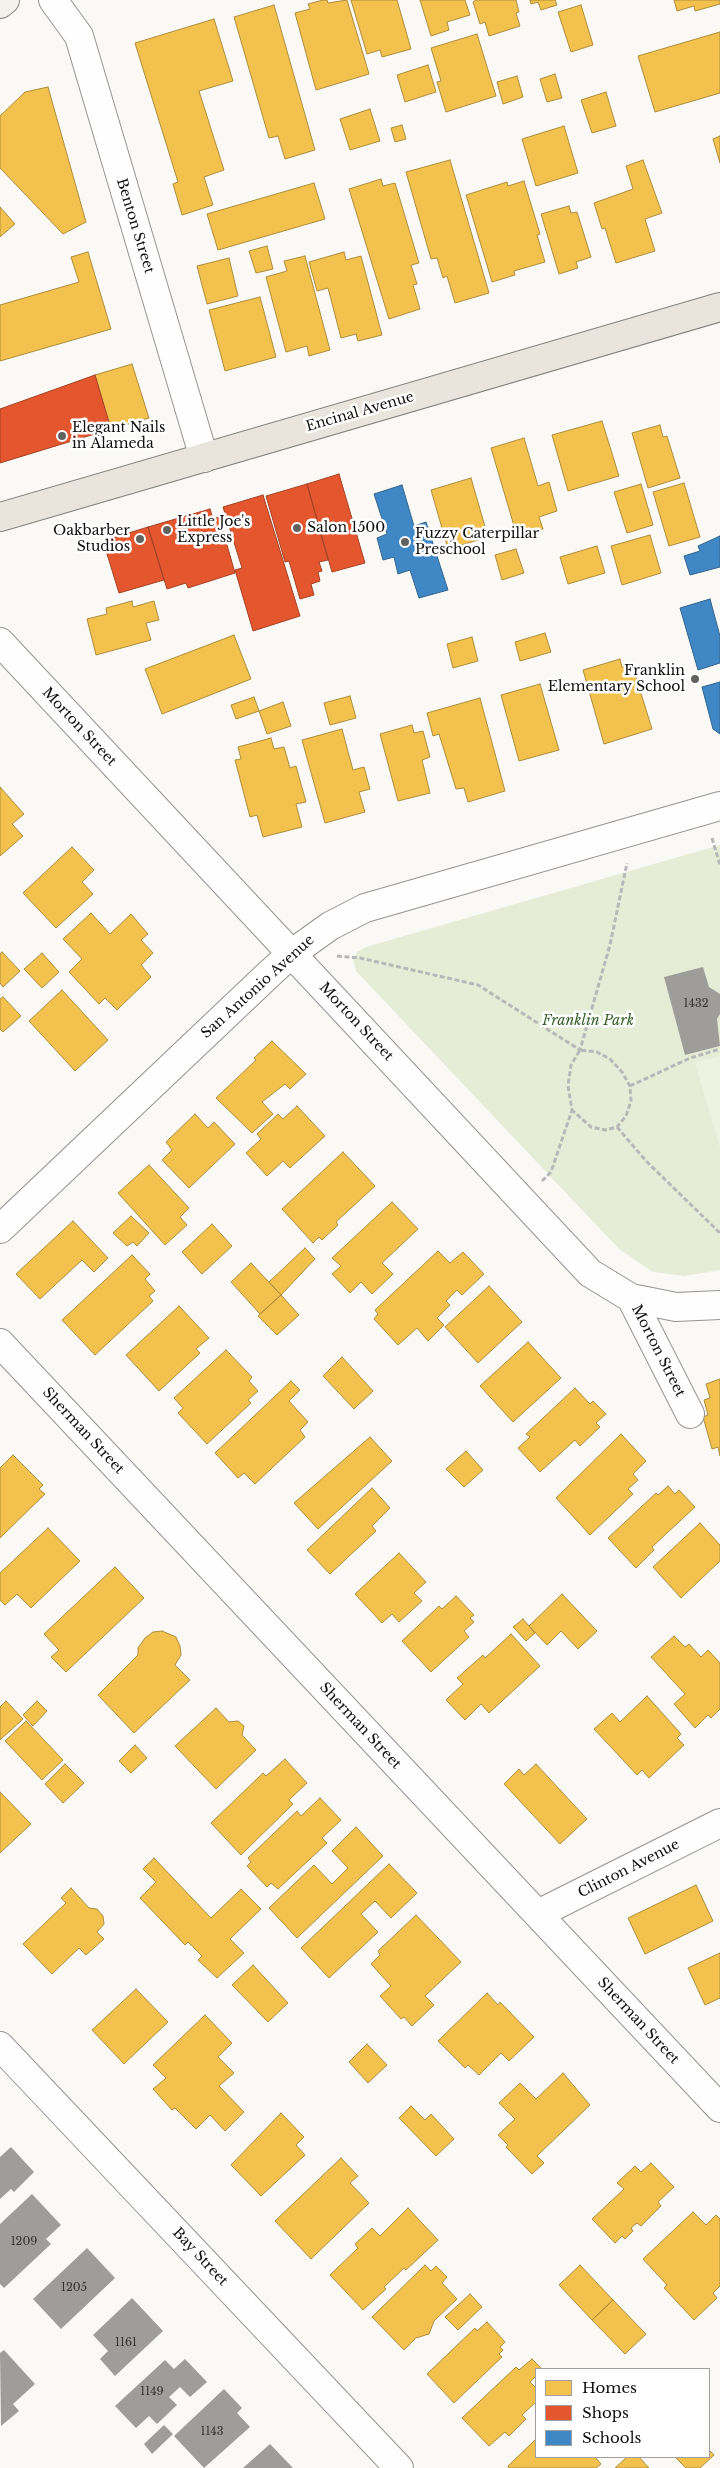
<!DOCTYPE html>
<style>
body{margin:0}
#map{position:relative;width:720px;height:2468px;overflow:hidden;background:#faf9f5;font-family:"Libre Baskerville",serif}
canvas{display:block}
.legend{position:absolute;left:535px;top:2368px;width:175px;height:90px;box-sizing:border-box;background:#fff;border:1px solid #9f9f9f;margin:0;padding:6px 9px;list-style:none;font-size:15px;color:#0f0f0f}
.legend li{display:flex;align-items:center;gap:10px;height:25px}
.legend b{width:25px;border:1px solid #9f9f9f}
</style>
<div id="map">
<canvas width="720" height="2468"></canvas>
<ul class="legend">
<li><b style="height:14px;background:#f2c14e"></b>Homes</li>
<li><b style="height:14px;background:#e4572e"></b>Shops</li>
<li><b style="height:14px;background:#3f88c5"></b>Schools</li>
</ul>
</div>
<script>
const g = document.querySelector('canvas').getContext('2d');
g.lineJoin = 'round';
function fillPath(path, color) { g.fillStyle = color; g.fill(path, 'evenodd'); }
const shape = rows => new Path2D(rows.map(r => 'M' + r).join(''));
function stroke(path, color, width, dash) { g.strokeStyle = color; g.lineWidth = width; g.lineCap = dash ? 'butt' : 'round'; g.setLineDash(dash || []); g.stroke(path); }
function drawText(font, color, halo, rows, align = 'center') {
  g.font = font + ' "Libre Baskerville",serif'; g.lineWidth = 5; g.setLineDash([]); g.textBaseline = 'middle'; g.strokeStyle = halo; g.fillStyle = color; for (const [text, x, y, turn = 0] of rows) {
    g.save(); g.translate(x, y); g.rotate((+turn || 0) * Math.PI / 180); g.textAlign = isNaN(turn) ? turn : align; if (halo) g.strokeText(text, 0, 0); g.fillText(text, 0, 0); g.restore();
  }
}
const green = shape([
 [720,845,720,1270,685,1276,653,1272,619,1249,356,971,353,960,357,952,366,947]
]);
const pitch = shape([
 [720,1056,720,1148,695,1063]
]);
const homes = shape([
 [323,0,327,0,328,3,347,0,369,74,316,90,295,13,310,9,308,4,323,0],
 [351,0,397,0,411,49,382,57,380,50,367,54,351,0],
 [420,0,465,0,470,15,447,22,449,30,431,36,420,0],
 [476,0,516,0,519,12,516,13,520,26,489,36,485,22,480,24,473,2,476,0],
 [530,0,555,0,557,5,541,10,538,2,531,4,530,0],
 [674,0,720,0,720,4,695,11,694,6,677,11,674,0],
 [274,5,315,150,285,159,278,136,269,138,234,17,274,5],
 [581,5,593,45,571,52,558,12,581,5],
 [214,19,233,81,199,91,224,170,204,177,213,205,182,215,173,184,178,182,135,43,214,19],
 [720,32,720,93,655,112,638,56,720,32],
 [477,34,496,96,446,112,437,82,441,81,431,48,477,34],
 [428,65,436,92,405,102,397,75,428,65],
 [555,74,562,98,547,102,540,79,555,74],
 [517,76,523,97,503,104,497,82,517,76],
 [48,87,86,222,63,234,0,168,0,116,25,92,48,87],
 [606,92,616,126,592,133,581,100,606,92],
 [370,109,380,141,350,150,340,119,370,109],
 [402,125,406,139,395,142,391,128,402,125],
 [564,126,578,173,536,186,522,139,564,126],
 [720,136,720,163,713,139,720,136],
 [450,160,489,293,455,303,447,276,443,278,437,258,431,259,406,172,450,160],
 [643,160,662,213,645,219,655,251,616,263,605,228,602,229,594,203,633,189,626,166,643,160],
 [381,179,383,186,395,183,419,263,411,265,417,284,413,285,420,309,389,319,349,189,381,179],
 [524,181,540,234,537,235,545,262,514,271,515,275,492,282,466,195,507,182,508,186,524,181],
 [314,183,325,219,218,250,207,214,314,183],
 [569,206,571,213,577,212,591,257,576,262,578,268,559,274,541,214,569,206],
 [0,207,15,224,0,237,0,207],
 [267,246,273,269,256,273,249,251,267,246],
 [88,252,111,329,0,361,0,305,79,282,71,257,88,252],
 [344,252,346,260,361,256,382,335,358,341,356,334,341,338,328,288,317,291,309,262,344,252],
 [305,256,330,350,309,356,307,346,286,352,266,277,287,271,284,261,305,256],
 [229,258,238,296,207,304,197,266,229,258],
 [260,297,276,357,225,371,209,310,260,297],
 [132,364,149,418,111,429,95,375,132,364],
 [602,421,619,476,568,491,552,435,602,421],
 [660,425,663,437,667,436,680,478,648,488,632,433,660,425],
 [524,438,538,486,549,482,557,511,539,517,543,529,517,536,491,448,524,438],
 [471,478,488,537,448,549,431,490,471,478],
 [684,483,700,537,669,546,653,492,684,483],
 [641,484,653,525,627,533,614,492,641,484],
 [650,535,661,573,622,585,611,546,650,535],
 [597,546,605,573,568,584,560,557,597,546],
 [516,549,524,573,502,580,495,555,516,549],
 [132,601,133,607,154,601,159,620,146,623,151,640,96,655,87,619,107,614,106,608,132,601],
 [545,633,551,652,520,661,515,642,545,633],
 [234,635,251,679,162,714,145,669,234,635],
 [472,637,478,661,453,668,447,644,472,637],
 [620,659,622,667,632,664,652,729,604,744,583,670,620,659],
 [540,684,559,750,519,761,501,695,540,684],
 [350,696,356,718,330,725,324,703,350,696],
 [254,697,259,711,236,719,231,705,254,697],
 [480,698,505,791,468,802,464,788,456,789,439,734,433,736,427,713,480,698],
 [283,702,291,726,267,734,259,711,283,702],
 [412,725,414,733,423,731,430,757,422,760,430,793,398,801,380,734,412,725],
 [342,729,353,770,364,767,370,789,359,792,365,812,325,823,302,740,342,729],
 [271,738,274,749,284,747,290,768,296,766,306,802,296,804,302,827,263,837,257,815,250,817,235,760,241,759,238,747,271,738],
 [0,787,24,814,12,824,23,836,0,856,0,787],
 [72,847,94,870,82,882,93,894,56,928,23,893,72,847],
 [91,913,110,934,131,914,148,934,141,940,153,953,141,965,151,977,117,1010,105,998,99,1004,69,972,82,959,63,939,91,913],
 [2,952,20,971,3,987,0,983,0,954,2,952],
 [42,953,59,972,42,988,24,969,42,953],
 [62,990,108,1040,75,1071,29,1021,62,990],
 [3,997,21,1016,3,1032,0,1029,0,999,3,997],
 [272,1041,306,1074,290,1089,285,1084,262,1102,273,1114,252,1133,216,1098,256,1060,254,1058,272,1041],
 [297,1106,325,1136,290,1168,283,1161,267,1176,246,1153,261,1139,257,1134,278,1114,283,1119,297,1106],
 [195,1114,208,1128,214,1122,235,1144,189,1188,162,1160,172,1150,166,1142,195,1114],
 [343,1152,375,1186,336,1222,338,1225,322,1240,319,1237,313,1243,282,1209,343,1152],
 [149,1165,189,1208,180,1217,187,1225,165,1245,118,1193,149,1165],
 [392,1202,418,1229,382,1263,393,1274,372,1294,361,1282,350,1293,332,1274,341,1266,332,1258,392,1202],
 [131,1216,149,1233,137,1246,133,1242,127,1246,113,1233,131,1216],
 [73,1221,108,1258,94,1272,82,1260,40,1299,16,1274,73,1221],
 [212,1224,232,1246,202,1274,182,1252,212,1224],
 [305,1248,315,1259,281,1295,269,1282,305,1248],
 [438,1251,450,1263,463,1252,484,1274,462,1295,457,1290,446,1301,450,1305,437,1318,444,1325,428,1341,417,1328,398,1345,374,1319,378,1314,375,1310,438,1251],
 [132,1255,150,1274,145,1279,155,1291,149,1296,153,1301,95,1355,62,1320,132,1255],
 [251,1263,281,1295,260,1314,231,1282,251,1263],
 [489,1286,522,1322,478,1363,445,1327,489,1286],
 [281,1295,299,1315,277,1335,258,1316,281,1295],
 [179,1306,209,1338,196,1349,200,1353,159,1391,126,1355,179,1306],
 [528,1342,561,1378,513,1422,480,1386,528,1342],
 [226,1350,252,1377,249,1381,258,1391,248,1400,251,1403,207,1444,178,1413,183,1408,174,1398,226,1350],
 [342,1357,373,1391,354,1409,323,1376,342,1357],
 [720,1379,720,1456,718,1447,712,1449,703,1417,708,1415,704,1400,710,1398,706,1384,720,1379],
 [291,1381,300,1390,289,1401,308,1422,300,1430,305,1437,255,1484,244,1473,238,1478,215,1453,291,1381],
 [575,1388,590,1404,593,1401,606,1414,596,1423,600,1427,580,1446,575,1440,540,1472,518,1448,530,1437,526,1434,575,1388],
 [621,1434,646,1461,633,1474,638,1480,628,1489,633,1494,590,1535,556,1498,621,1434],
 [370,1437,392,1461,318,1529,294,1503,370,1437],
 [466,1451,483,1470,464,1487,446,1469,466,1451],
 [13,1455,43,1485,39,1489,45,1494,0,1538,0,1468,13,1455],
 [668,1486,675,1494,679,1490,695,1507,652,1547,654,1550,636,1568,608,1538,656,1493,658,1495,668,1486],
 [372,1488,390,1508,372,1526,376,1531,330,1574,307,1550,372,1488],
 [700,1523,720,1545,720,1561,681,1598,653,1567,700,1523],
 [48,1528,80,1561,31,1608,17,1594,5,1605,0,1600,0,1573,48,1528],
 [399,1553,426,1582,414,1593,422,1601,399,1622,392,1614,382,1623,355,1594,399,1553],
 [115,1567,144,1598,66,1672,51,1657,59,1650,44,1634,115,1567],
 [562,1594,597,1631,578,1649,561,1631,547,1645,529,1626,562,1594],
 [456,1596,474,1615,470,1618,474,1622,464,1631,469,1637,431,1672,402,1641,439,1606,442,1609,456,1596],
 [523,1619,535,1633,526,1641,513,1627,523,1619],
 [162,1631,176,1637,180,1646,181,1655,175,1665,190,1680,134,1733,98,1695,138,1655,138,1648,145,1638,153,1632,162,1631],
 [511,1634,540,1666,489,1713,481,1704,465,1720,446,1700,463,1684,457,1678,483,1655,485,1658,511,1634],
 [674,1636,685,1647,689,1644,701,1657,708,1650,720,1663,720,1709,711,1718,708,1715,695,1728,674,1704,685,1694,651,1657,674,1636],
 [647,1696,681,1734,677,1738,684,1745,649,1778,642,1770,637,1775,594,1729,612,1713,620,1722,647,1696],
 [6,1701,23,1719,0,1740,0,1707,6,1701],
 [37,1701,47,1711,33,1726,23,1715,37,1701],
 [216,1708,229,1722,238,1721,244,1726,242,1735,256,1750,216,1789,175,1746,216,1708],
 [26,1721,63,1760,42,1780,5,1741,26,1721],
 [135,1745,147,1758,131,1773,119,1761,135,1745],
 [285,1759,307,1783,289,1800,293,1804,241,1855,211,1823,263,1773,266,1776,285,1759],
 [65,1764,84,1783,63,1803,45,1784,65,1764],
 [536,1764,587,1819,560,1844,504,1784,519,1769,524,1775,536,1764],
 [0,1792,31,1824,0,1853,0,1792],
 [320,1798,341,1820,322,1838,327,1843,278,1889,271,1883,267,1887,247,1866,251,1862,248,1858,297,1811,301,1816,320,1798],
 [356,1827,383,1856,297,1938,269,1908,314,1865,332,1884,348,1868,332,1851,356,1827],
 [154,1858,211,1918,241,1889,261,1909,230,1939,244,1953,217,1978,198,1960,202,1956,188,1942,185,1945,140,1898,156,1882,143,1869,154,1858],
 [389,1864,417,1893,391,1918,375,1901,361,1914,378,1932,329,1978,301,1948,389,1864],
 [696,1885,713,1921,645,1954,628,1918,696,1885],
 [71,1888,89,1908,97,1909,103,1916,104,1924,97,1932,104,1939,86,1955,79,1948,52,1974,23,1944,66,1903,61,1898,71,1888],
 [416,1915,461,1962,425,1996,434,2005,412,2026,404,2017,401,2019,380,1996,391,1986,371,1964,380,1955,378,1951,416,1915],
 [720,1953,720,1998,705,2005,688,1968,720,1953],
 [253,1965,288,2003,268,2022,232,1985,253,1965],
 [136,1989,168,2022,124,2064,92,2030,136,1989],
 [487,1993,498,2005,500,2002,534,2037,509,2061,501,2053,479,2075,468,2065,465,2068,438,2041,487,1993],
 [205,2015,232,2043,218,2057,234,2073,219,2086,244,2112,225,2131,210,2115,196,2129,175,2108,172,2110,153,2089,166,2078,153,2065,205,2015],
 [367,2044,387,2065,368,2083,349,2062,367,2044],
 [563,2073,590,2105,537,2156,544,2163,532,2174,506,2147,508,2145,498,2135,515,2119,499,2103,520,2083,536,2099,563,2073],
 [411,2106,425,2120,431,2114,454,2139,436,2156,399,2118,411,2106],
 [281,2113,304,2137,296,2145,305,2155,261,2196,231,2165,281,2113],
 [341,2158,358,2176,350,2183,369,2203,311,2259,275,2221,341,2158],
 [651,2163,674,2187,658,2202,661,2206,641,2226,637,2223,631,2228,633,2231,625,2239,622,2236,615,2243,592,2219,624,2189,617,2183,635,2166,641,2172,651,2163],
 [408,2208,438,2240,406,2270,404,2268,384,2287,386,2289,363,2310,330,2275,358,2248,355,2244,372,2228,380,2236,408,2208],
 [693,2212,706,2225,716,2215,720,2219,720,2286,713,2293,717,2298,694,2320,664,2288,667,2285,643,2259,693,2212],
 [425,2265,431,2271,436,2266,447,2277,442,2283,457,2299,434,2321,429,2334,416,2338,404,2350,372,2317,425,2265],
 [580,2265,613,2300,592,2320,559,2285,580,2265],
 [470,2294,482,2307,458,2330,445,2317,470,2294],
 [613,2300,646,2334,625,2354,592,2320,613,2300],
 [487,2322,505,2342,500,2347,503,2350,499,2354,502,2357,454,2403,427,2374,475,2328,477,2331,487,2322],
 [532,2359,542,2369,536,2369,536,2376,530,2382,536,2388,536,2402,522,2415,526,2419,509,2436,505,2432,489,2446,462,2418,516,2367,519,2370,532,2359],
 [536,2439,536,2457,595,2457,601,2464,596,2468,509,2468,508,2466,536,2439],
 [709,2450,714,2455,700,2468,686,2468,675,2457,709,2457,709,2450],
 [627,2457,639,2457,649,2468,615,2468,627,2457]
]);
const shops = shape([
 [95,375,111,429,0,463,0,409,95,375],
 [339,474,365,563,332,572,307,484,339,474],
 [307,484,328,560,319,562,322,571,318,572,320,581,311,584,314,595,300,599,289,561,285,562,266,496,307,484],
 [263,495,300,616,253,631,235,570,242,568,223,507,263,495],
 [210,509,213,519,219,517,235,573,188,588,186,583,167,589,148,527,210,509],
 [148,527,164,580,119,593,103,541,148,527]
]);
const schools = shape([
 [402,485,414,526,426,522,448,590,419,598,410,570,398,574,394,557,383,560,377,538,387,534,374,494,402,485],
 [720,536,720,567,690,575,684,556,700,551,698,546,720,536],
 [710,599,720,636,720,663,698,670,680,608,710,599],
 [720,682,720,734,713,729,702,687,720,682]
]);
const building = shape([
 [703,967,709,987,720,994,720,1014,717,1019,720,1046,685,1055,664,977],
 [11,2147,34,2172,14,2192,11,2189,0,2199,0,2157],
 [32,2194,61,2225,46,2239,51,2244,4,2288,0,2284,0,2224],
 [87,2248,115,2278,61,2329,33,2299],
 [132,2298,163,2331,115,2376,100,2359,108,2351,93,2335],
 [4,2350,35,2384,13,2404,19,2411,1,2426,0,2353],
 [185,2359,207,2382,190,2397,180,2387,169,2397,177,2405,157,2424,149,2416,136,2428,115,2406,165,2360,174,2369],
 [224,2389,242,2408,237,2413,250,2427,204,2468,174,2436],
 [164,2425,173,2434,152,2454,144,2444],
 [270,2444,293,2468,243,2468]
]);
const path = shape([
 [712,838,720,865],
 [337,956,360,958,478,985,580,1050,610,945,627,863],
 [630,1086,690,1058,720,1049],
 [617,1127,646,1161,720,1233],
 [542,1181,551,1172,572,1110,568,1086,571,1065,580,1050,597,1052,610,1059,622,1072,630,1086,631,1101,626,1116,617,1127,605,1130,591,1127,572,1110]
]);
const street = shape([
 [53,0,79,36,204,458],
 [0,642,590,1273,631,1298,690,1414],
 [0,1229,268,975,291,954,330,926,365,908,720,806],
 [631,1298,676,1307,720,1305],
 [0,1343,720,2108],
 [538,1914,720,1823],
 [0,2046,399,2468]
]);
const secondary = shape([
 [0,4,5,0]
]);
const primary = shape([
 [0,517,720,307]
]);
const markers = [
 [62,436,5,"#616160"],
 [297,528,5,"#616160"],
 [167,530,5,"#616160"],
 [140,539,5,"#616160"],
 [405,542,5,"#616160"],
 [695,679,5,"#616160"]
];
const numberNames = [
 ["1432",696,1004],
 ["1209",24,2242],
 ["1205",74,2288],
 ["1161",126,2343],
 ["1149",152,2392],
 ["1143",212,2432]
];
const streetNames = [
 ["Benton Street",135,226,73],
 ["Encinal Avenue",360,412,-16],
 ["Morton Street",79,727,47],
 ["San Antonio Avenue",258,987,-42],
 ["Morton Street",356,1022,47],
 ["Morton Street",658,1351,63],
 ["Sherman Street",83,1431,47],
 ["Sherman Street",360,1726,47],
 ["Clinton Avenue",629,1869,-27],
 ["Sherman Street",638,2021,47],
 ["Bay Street",200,2257,47]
];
const poiNames = [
 ["Elegant Nails",72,428],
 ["in Alameda",72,444],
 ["Little Joe's",177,522],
 ["Express",177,538],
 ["Salon 1500",307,528],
 ["Oakbarber",130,531,"right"],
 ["Studios",130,547,"right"],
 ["Fuzzy Caterpillar",415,534],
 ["Preschool",415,550],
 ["Franklin",685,671,"right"],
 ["Elementary School",685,687,"right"]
];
const parkNames = [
 ["Franklin Park",588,1021]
];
fillPath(green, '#e6edd7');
fillPath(pitch, '#eef2e1');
fillPath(homes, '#f2c14e');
stroke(homes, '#ae8c3b', 1);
fillPath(shops, '#e4572e');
stroke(shops, '#a44125', 1);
fillPath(schools, '#3f88c5');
stroke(schools, '#31648e', 1);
fillPath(building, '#9e9d9a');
stroke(street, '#959493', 30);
stroke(secondary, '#8b8b89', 30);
stroke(primary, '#828280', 30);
stroke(path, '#b9b8b8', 3, [5, 2.5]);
stroke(street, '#fefefe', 28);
stroke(secondary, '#f4f2ec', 28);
stroke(primary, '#eae5dc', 28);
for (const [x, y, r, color] of markers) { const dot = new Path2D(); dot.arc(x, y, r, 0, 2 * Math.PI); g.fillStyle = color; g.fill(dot); stroke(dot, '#fff', 2); }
drawText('11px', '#333232', null, numberNames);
drawText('14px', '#0f0f0f', '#fff', streetNames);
drawText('14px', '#0f0f0f', '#fff', poiNames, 'left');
drawText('italic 14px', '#365f27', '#fff', parkNames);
</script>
